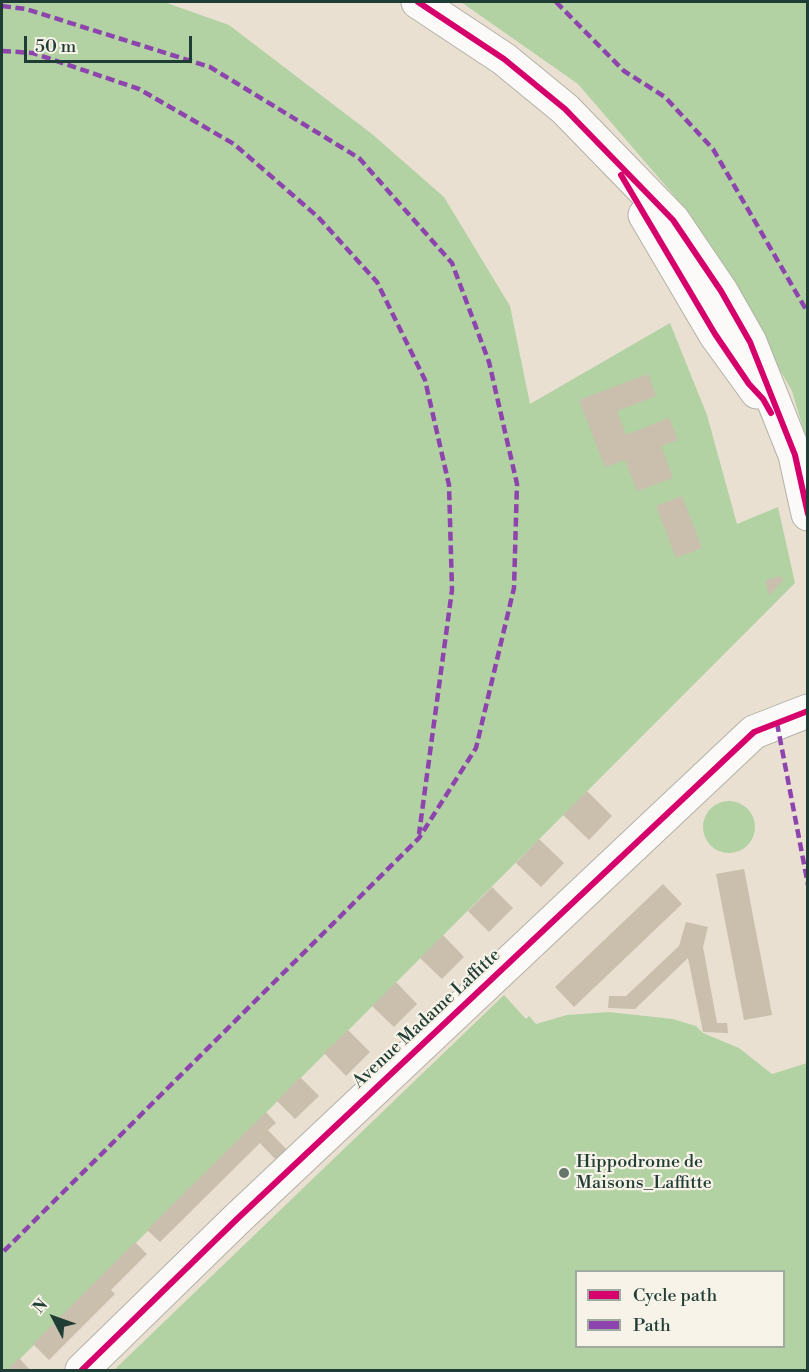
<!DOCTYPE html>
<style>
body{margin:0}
#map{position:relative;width:809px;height:1372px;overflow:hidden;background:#e9e0d2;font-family:"Libre Bodoni",serif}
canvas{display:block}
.frame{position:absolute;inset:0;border:3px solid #1f3d34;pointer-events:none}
.legend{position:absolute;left:575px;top:1270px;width:210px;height:78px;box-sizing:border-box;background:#f7f3e8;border:2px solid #a1aaa0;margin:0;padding:8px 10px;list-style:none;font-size:18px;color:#1f3d34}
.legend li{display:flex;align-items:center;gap:12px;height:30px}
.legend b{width:30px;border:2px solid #a1aaa0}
.north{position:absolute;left:24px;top:1288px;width:60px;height:60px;-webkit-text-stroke:4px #f7f3e8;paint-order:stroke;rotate:311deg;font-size:16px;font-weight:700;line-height:24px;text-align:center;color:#1f3d34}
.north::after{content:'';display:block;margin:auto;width:21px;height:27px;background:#1f3d34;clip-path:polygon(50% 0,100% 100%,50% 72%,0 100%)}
.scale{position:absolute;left:24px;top:36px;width:168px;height:27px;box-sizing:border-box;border:3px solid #1f3d34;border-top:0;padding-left:8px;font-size:18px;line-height:21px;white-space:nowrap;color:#1f3d34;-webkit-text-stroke:4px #f7f3e8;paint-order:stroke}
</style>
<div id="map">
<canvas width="809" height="1372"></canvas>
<div class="frame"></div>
<ul class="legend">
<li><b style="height:8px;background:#d6006c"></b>Cycle path</li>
<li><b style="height:8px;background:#8e44ad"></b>Path</li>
</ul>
<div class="north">N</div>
<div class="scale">50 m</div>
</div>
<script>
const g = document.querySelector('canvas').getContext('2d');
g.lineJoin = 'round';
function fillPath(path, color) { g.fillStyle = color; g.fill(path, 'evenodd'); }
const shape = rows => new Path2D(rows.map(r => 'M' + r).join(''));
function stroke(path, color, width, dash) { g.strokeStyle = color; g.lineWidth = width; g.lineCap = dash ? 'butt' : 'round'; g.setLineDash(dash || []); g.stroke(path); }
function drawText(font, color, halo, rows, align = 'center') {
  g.font = font + ' "Libre Bodoni",serif'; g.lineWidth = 4.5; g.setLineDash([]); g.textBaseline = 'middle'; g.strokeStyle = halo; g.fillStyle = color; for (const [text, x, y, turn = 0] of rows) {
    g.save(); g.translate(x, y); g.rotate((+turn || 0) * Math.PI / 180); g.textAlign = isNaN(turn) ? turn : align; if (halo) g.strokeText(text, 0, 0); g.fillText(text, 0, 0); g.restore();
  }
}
const green = shape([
 [2,2,164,2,229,25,372,134,444,197,510,306,530,404,670,323,707,415,737,524,778,507,795,583,9,1370,2,1370],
 [461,2,807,2,807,442,792,391,689,213,578,84],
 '703 827a26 26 0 1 1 52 0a26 26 0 1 1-52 0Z',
 [504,995,526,1019,529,1016,536,1024,567,1015,609,1012,673,1019,696,1026,703,1033,739,1048,772,1074,807,1063,807,1370,114,1370],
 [576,1272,784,1272,784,1346,576,1346]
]);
const building = shape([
 [648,374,656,396,617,411,626,435,669,418,678,440,661,446,673,478,637,491,625,460,605,467,579,400],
 [682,496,702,548,676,558,656,506],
 [781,576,783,581,768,596,766,580],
 [587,791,612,816,589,840,563,815],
 [539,839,564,863,541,887,516,863],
 [744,869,772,1015,744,1020,716,874],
 [663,884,682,904,574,1007,555,987],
 [492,887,513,908,489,932,468,911],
 [686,922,708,927,703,947,717,1023,727,1023,728,1033,703,1032,688,958,635,1009,608,1008,609,996,626,996,679,946],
 [443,935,464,957,442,979,420,958],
 [396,982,417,1004,394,1027,372,1006],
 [348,1030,370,1052,346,1076,324,1053],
 [300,1077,319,1096,295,1119,277,1101],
 [266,1112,276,1123,268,1130,288,1151,277,1161,260,1143,160,1242,147,1230],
 [135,1242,147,1254,111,1290,115,1294,49,1360,33,1344],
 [19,1358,30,1370,7,1370]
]);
const minor = shape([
 [418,2,504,59,565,109,673,220,721,291,750,342,795,455,808,514],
 [645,215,715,334,757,392],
 [82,1370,237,1219,754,732,808,711]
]);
const quiet = shape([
 [556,2,624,71,665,97,713,149,808,313],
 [2,6,26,9,210,67,359,158,452,263,489,362,517,484,514,588,476,748,419,838,2,1253],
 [2,51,33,53,139,89,234,144,318,217,377,282,425,380,449,485,452,590,419,834],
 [777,723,808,885]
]);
const cycleway = shape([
 [418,2,504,59,565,109,673,220,721,291,750,342,795,455,808,514],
 [621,175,715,334,749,384,763,399,771,413],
 [82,1370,237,1219,754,732,808,711]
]);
const markers = [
 [564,1173,6,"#66766b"]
];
const streetNames = [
 ["Avenue Madame Laffitte",427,1019,-43]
];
const poiNames = [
 ["Hippodrome de",576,1163],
 ["Maisons_Laffitte",576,1184]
];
fillPath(green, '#b2d2a4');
fillPath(building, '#cabead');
stroke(minor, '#b3b1a7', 35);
stroke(minor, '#fcfaf8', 33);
stroke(quiet, '#8e44ad', 4.5, [9, 4.5]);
stroke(cycleway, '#d6006c', 6);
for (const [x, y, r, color] of markers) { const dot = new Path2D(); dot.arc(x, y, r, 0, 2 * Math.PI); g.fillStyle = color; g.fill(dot); stroke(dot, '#f7f3e8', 2); }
drawText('18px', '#1f3d34', '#f7f3e8', streetNames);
drawText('18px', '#1f3d34', '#f7f3e8', poiNames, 'left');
</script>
